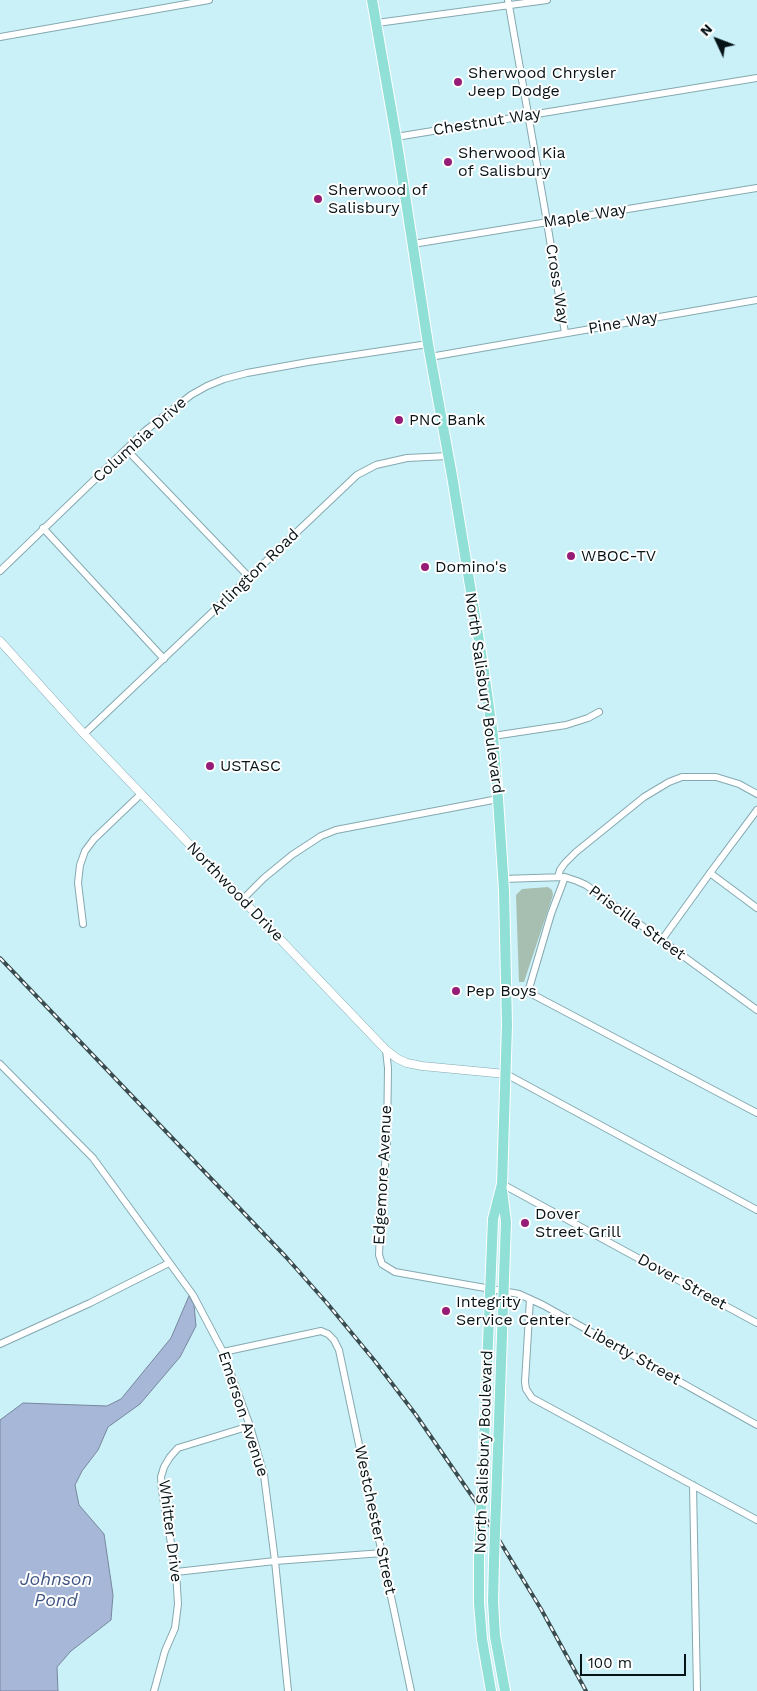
<!DOCTYPE html>
<style>
body{margin:0}
#map{position:relative;width:757px;height:1691px;overflow:hidden;background:#caf0f8;font-family:"Work Sans",sans-serif}
canvas{display:block}
.north{position:absolute;left:692px;top:15px;width:50px;height:50px;-webkit-text-stroke:4px #fff;paint-order:stroke;rotate:313deg;font-size:14px;font-weight:700;line-height:20px;text-align:center;color:#071417}
.north::after{content:'';display:block;margin:auto;width:18px;height:22px;background:#071417;clip-path:polygon(50% 0,100% 100%,50% 72%,0 100%)}
.scale{position:absolute;left:580px;top:1654px;width:106px;height:22px;box-sizing:border-box;border:2px solid #071417;border-top:0;padding-left:6px;font-size:15px;line-height:18px;white-space:nowrap;color:#071417;-webkit-text-stroke:4px #fff;paint-order:stroke}
</style>
<div id="map">
<canvas width="757" height="1691"></canvas>
<div class="north">N</div>
<div class="scale">100 m</div>
</div>
<script>
const g = document.querySelector('canvas').getContext('2d');
g.lineJoin = 'round';
function fillPath(path, color) { g.fillStyle = color; g.fill(path, 'evenodd'); }
const shape = rows => new Path2D(rows.map(r => 'M' + r).join(''));
function stroke(path, color, width, dash) { g.strokeStyle = color; g.lineWidth = width; g.lineCap = dash ? 'butt' : 'round'; g.setLineDash(dash || []); g.stroke(path); }
function drawText(font, color, halo, rows, align = 'center') {
  g.font = font + ' "Work Sans",sans-serif'; g.lineWidth = 4; g.setLineDash([]); g.textBaseline = 'middle'; g.strokeStyle = halo; g.fillStyle = color; for (const [text, x, y, turn = 0] of rows) {
    g.save(); g.translate(x, y); g.rotate((+turn || 0) * Math.PI / 180); g.textAlign = isNaN(turn) ? turn : align; if (halo) g.strokeText(text, 0, 0); g.fillText(text, 0, 0); g.restore();
  }
}
const green = shape([
 [548,887,552,890,553,895,524,982,519,982,516,895,522,889]
]);
const water = shape([
 [189,1296,194,1305,196,1326,180,1357,140,1404,108,1427,98,1450,82,1471,75,1485,79,1505,104,1534,113,1595,111,1620,71,1651,57,1667,58,1691,0,1691,0,1420,23,1403,107,1406,121,1399,171,1338,189,1296]
]);
const minor = shape([
 [508,0,547,222,565,333],
 [377,23,547,0],
 [0,37,209,0],
 [396,137,757,78],
 [413,244,757,188],
 [430,357,757,300],
 [127,450,249,577],
 [43,528,164,659],
 [0,571,145,431,191,395,207,386,224,379,247,373,308,362,428,344],
 [84,734,357,475,376,465,407,458,448,456],
 [493,736,566,725,588,718,599,712],
 [710,873,757,908],
 [558,877,560,870,565,863,576,852,644,797,669,782,682,777,716,777,739,784,757,794],
 [565,877,551,914,528,992,757,1113],
 [502,879,565,877,577,881,586,885,757,1010],
 [243,899,264,878,292,855,321,836,336,830,498,799],
 [83,924,78,883,80,865,85,851,94,839,141,794],
 [661,941,710,873,757,810],
 [386,1050,388,1068,387,1142,381,1211,379,1255,382,1264,395,1272,519,1294,543,1305,757,1425],
 [0,1064,93,1158,193,1295,223,1352,250,1426,264,1475,275,1561,288,1691],
 [506,1074,757,1210],
 [502,1184,757,1323],
 [530,1299,525,1382,526,1389,532,1398,757,1520],
 [0,1344,90,1303,169,1263],
 [223,1352,321,1331,328,1334,334,1340,339,1350,411,1691],
 [693,1485,697,1691],
 [176,1572,275,1561,383,1553],
 [154,1691,165,1651,175,1628,178,1604,176,1572,162,1491,161,1477,164,1467,170,1457,178,1448,250,1426]
]);
const tertiary = shape([
 [0,641,84,734,386,1050,398,1059,407,1063,422,1066,506,1074]
]);
const primary = shape([
 [372,0,396,137,428,344,452,476,483,665,493,736,498,799,504,890,507,1025,502,1184,493,1219,482,1492],
 [496,1505,506,1222,502,1190],
 [479,1551,479,1603,482,1639,491,1691],
 [494,1561,493,1601,495,1636,505,1691]
]);
const rail = shape([
 [0,958,286,1257,326,1302,374,1360,416,1415,474,1499,541,1609,586,1691]
]);
const primaryBridge = shape([
 [479,1551,482,1492],
 [494,1561,496,1505]
]);
const markers = [
 [458,82,5,"#971c75"],
 [448,162,5,"#971c75"],
 [318,199,5,"#971c75"],
 [399,420,5,"#971c75"],
 [571,556,5,"#971c75"],
 [425,567,5,"#971c75"],
 [210,766,5,"#971c75"],
 [456,991,5,"#971c75"],
 [525,1223,5,"#971c75"],
 [446,1311,5,"#971c75"]
];
const poiNames = [
 ["Sherwood Chrysler",468,73],
 ["Jeep Dodge",468,91],
 ["Sherwood Kia",458,153],
 ["of Salisbury",458,171],
 ["Sherwood of",328,190],
 ["Salisbury",328,208],
 ["PNC Bank",409,420],
 ["WBOC-TV",581,556],
 ["Domino's",435,567],
 ["USTASC",220,766],
 ["Pep Boys",466,991],
 ["Dover",535,1214],
 ["Street Grill",535,1232],
 ["Integrity",456,1302],
 ["Service Center",456,1320]
];
const streetNames = [
 ["Chestnut Way",487,122,-9],
 ["Maple Way",585,216,-9],
 ["Cross Way",557,284,81],
 ["Pine Way",623,323,-10],
 ["Columbia Drive",140,440,-42],
 ["Arlington Road",255,572,-44],
 ["North Salisbury Boulevard",484,693,82],
 ["Northwood Drive",235,892,46],
 ["Priscilla Street",637,923,36],
 ["Edgemore Avenue",383,1175,-87],
 ["Dover Street",682,1282,29],
 ["Liberty Street",632,1355,29],
 ["Emerson Avenue",243,1414,72],
 ["North Salisbury Boulevard",484,1452,-88],
 ["Westchester Street",375,1520,78],
 ["Whitter Drive",170,1531,83]
];
const waterNames = [
 ["Johnson",56,1580],
 ["Pond",56,1601]
];
fillPath(green, '#a7bfb0');
fillPath(water, '#a7b7d8');
stroke(water, '#77869e', 1);
stroke(minor, '#85a9b0', 8);
stroke(tertiary, '#85a9b0', 9);
stroke(primary, '#fff', 12);
stroke(minor, '#fff', 6);
stroke(tertiary, '#fff', 8);
stroke(primary, '#90e0d8', 10);
stroke(rail, '#394c50', 4);
stroke(rail, '#fff', 2, [5.5]);
stroke(primaryBridge, '#fff', 12, []);
stroke(primaryBridge, '#90e0d8', 10);
for (const [x, y, r, color] of markers) { const dot = new Path2D(); dot.arc(x, y, r, 0, 2 * Math.PI); g.fillStyle = color; g.fill(dot); stroke(dot, '#fff', 2); }
drawText('16px', '#071417', '#fff', poiNames, 'left');
drawText('16px', '#071417', '#fff', streetNames);
drawText('italic 18px', '#3e5482', '#fff', waterNames);
</script>
